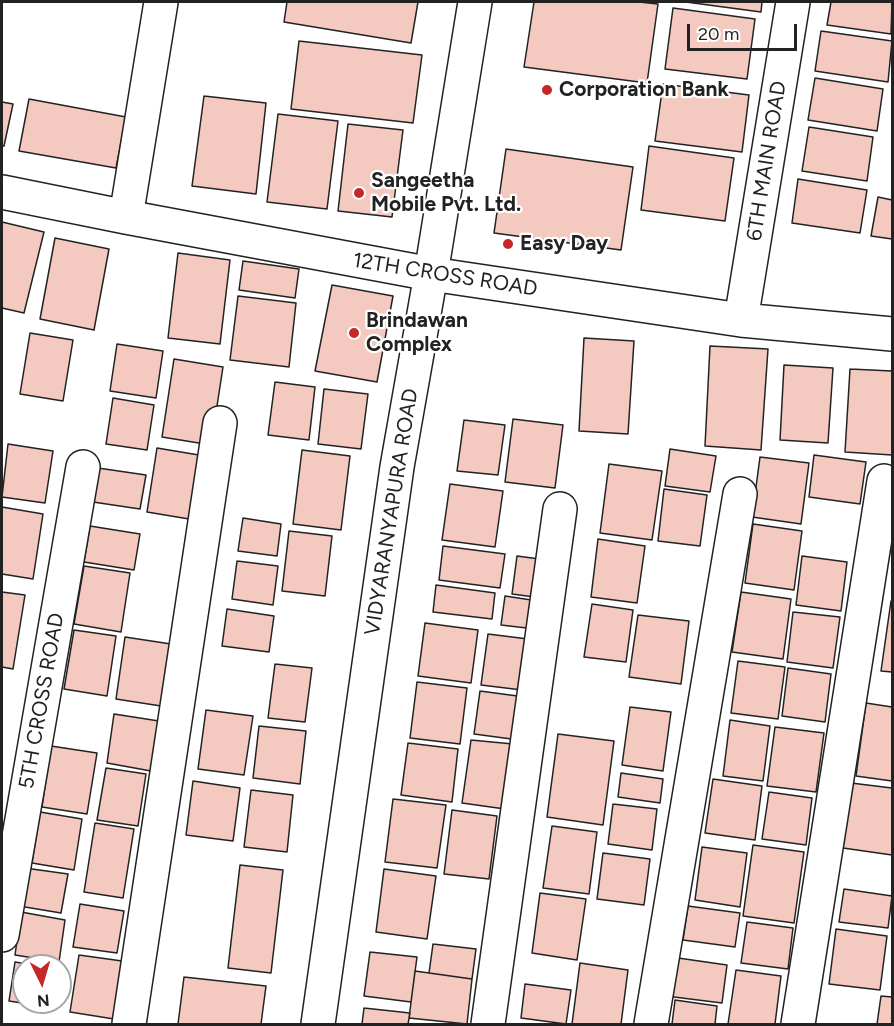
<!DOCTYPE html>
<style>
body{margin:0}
#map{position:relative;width:894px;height:1026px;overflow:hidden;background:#fff;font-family:Figtree,sans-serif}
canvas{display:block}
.frame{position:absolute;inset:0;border:3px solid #222;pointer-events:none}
.north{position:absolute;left:12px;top:954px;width:60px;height:60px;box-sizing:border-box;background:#fff;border:2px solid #a7a7a7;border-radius:50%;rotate:175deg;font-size:16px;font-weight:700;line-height:24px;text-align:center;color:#222}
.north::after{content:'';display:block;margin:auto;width:21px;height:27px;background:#c62828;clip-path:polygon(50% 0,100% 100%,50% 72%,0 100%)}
.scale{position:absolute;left:687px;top:24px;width:110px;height:27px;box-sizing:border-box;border:3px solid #222;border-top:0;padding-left:8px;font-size:18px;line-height:21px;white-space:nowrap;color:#222;-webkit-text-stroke:4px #fff;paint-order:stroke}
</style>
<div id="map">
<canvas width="894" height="1026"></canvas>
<div class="frame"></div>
<div class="north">N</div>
<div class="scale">20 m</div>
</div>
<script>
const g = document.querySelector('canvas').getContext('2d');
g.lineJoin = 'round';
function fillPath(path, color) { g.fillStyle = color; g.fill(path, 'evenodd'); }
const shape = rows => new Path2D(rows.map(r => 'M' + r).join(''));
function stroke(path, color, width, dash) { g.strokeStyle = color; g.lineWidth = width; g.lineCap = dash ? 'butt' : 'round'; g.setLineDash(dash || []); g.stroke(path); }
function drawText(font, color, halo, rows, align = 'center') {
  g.font = font + ' Figtree,sans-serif'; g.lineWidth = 4.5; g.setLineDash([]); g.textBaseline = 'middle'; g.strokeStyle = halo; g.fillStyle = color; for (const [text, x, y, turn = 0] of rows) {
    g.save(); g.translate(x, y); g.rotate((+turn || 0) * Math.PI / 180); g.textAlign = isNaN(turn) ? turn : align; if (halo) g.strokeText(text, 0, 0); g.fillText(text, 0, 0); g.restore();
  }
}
const building = shape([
 [287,2,418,2,411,43,284,22,287,2],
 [534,2,639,2,658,4,647,83,524,67,534,2],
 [686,2,762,2,761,12,686,2],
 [831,2,892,2,891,34,827,25,831,2],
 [673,8,755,19,747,79,665,69,673,8],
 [821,31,892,41,888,82,815,71,821,31],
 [299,41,422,55,413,123,291,109,299,41],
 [815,78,883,89,877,131,808,120,815,78],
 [663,84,749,95,742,152,655,141,663,84],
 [204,96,266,103,256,194,192,186,204,96],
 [29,99,126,117,116,168,19,151,29,99],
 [2,102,13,104,4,146,2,146,2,102],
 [278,114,338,121,327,209,267,202,278,114],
 [348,124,403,130,392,217,338,211,348,124],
 [809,127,873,137,867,181,802,171,809,127],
 [649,146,734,158,725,221,641,210,649,146],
 [506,149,633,167,621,250,494,233,506,149],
 [798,179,867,190,860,233,792,223,798,179],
 [878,197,892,200,892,239,871,236,878,197],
 [2,222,44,232,24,313,2,308,2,222],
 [55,238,109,249,94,330,40,319,55,238],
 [178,253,230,260,220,344,168,338,178,253],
 [243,261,299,269,295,298,239,290,243,261],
 [332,285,393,296,377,382,315,371,332,285],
 [238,296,296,303,289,367,230,360,238,296],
 [30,333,73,340,63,401,20,394,30,333],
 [584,338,634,341,628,434,579,431,584,338],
 [117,344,163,351,156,398,110,391,117,344],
 [710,346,768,349,761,450,705,446,710,346],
 [174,359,223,367,211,445,162,437,174,359],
 [784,365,833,368,828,443,780,440,784,365],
 [850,369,892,371,892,455,845,452,850,369],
 [275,382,315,387,309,440,268,435,275,382],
 [324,389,368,394,361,449,318,444,324,389],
 [113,398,154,405,147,450,106,444,113,398],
 [513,419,563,425,555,488,505,482,513,419],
 [464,420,505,425,498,475,457,471,464,420],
 [8,444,53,451,45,503,2,497,8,444],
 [157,448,199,455,189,519,147,512,157,448],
 [670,449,716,456,710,492,665,486,670,449],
 [302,450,350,456,341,530,293,524,302,450],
 [814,455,866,462,860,504,809,497,814,455],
 [760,457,809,463,801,524,752,517,760,457],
 [609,464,662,471,652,540,600,533,609,464],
 [98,468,146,475,140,509,93,502,98,468],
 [450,484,503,491,495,547,442,540,450,484],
 [664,489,707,495,700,546,658,541,664,489],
 [2,507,43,514,33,579,2,574,2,507],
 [243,518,281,524,277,556,238,551,243,518],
 [753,524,802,531,794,590,745,583,753,524],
 [90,526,140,534,134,570,84,562,90,526],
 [289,531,332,536,325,596,282,591,289,531],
 [598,539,645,546,637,603,591,597,598,539],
 [443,546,505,554,500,588,439,580,443,546],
 [517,556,547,560,542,598,512,594,517,556],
 [802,556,847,562,841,611,796,605,802,556],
 [237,561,278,566,273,605,232,599,237,561],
 [84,566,130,573,121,632,74,624,84,566],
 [436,585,495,593,492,619,433,612,436,585],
 [2,592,25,595,13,669,2,667,2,592],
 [741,592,791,599,783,659,732,652,741,592],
 [505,596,538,601,535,629,501,625,505,596],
 [891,601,892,601,892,672,881,671,891,601],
 [592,604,633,610,626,662,584,657,592,604],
 [227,609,274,616,269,652,222,646,227,609],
 [793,612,840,617,833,668,787,662,793,612],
 [638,615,689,621,681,684,629,677,638,615],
 [425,623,478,630,471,683,418,676,425,623],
 [74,630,116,636,107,696,64,689,74,630],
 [488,634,528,639,522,690,481,685,488,634],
 [125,637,171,644,161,706,116,699,125,637],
 [738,661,785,667,778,719,731,713,738,661],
 [275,664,312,668,305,722,268,718,275,664],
 [788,668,831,674,825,722,782,716,788,668],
 [417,682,467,688,460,744,410,738,417,682],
 [480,691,525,697,519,740,474,734,480,691],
 [866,703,892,707,892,781,856,776,866,703],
 [630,707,671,712,663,771,622,765,630,707],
 [206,710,253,716,244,775,198,769,206,710],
 [114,714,159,721,151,771,107,763,114,714],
 [730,720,770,726,763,781,723,776,730,720],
 [259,726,306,731,300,784,253,778,259,726],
 [775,727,824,733,816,792,767,786,775,727],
 [558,734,614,741,603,825,547,817,558,734],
 [471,740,513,744,505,809,462,803,471,740],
 [408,743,458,749,452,802,401,795,408,743],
 [51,746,97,753,87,814,42,807,51,746],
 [106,768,146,774,138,826,97,820,106,768],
 [621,773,663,779,660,803,618,797,621,773],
 [713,779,762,786,755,840,705,833,713,779],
 [193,781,240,788,233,841,186,835,193,781],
 [851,783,892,788,892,855,843,848,851,783],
 [251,790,293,795,287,852,244,847,251,790],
 [769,792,812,798,806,845,762,839,769,792],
 [393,799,446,805,437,868,385,862,393,799],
 [613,804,657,809,652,850,608,844,613,804],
 [452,810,497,816,489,879,444,874,452,810],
 [40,812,82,819,74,870,32,863,40,812],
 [95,823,134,829,123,898,84,892,95,823],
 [552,826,597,832,589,894,543,888,552,826],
 [753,845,804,852,794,923,743,916,753,845],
 [702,847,747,853,740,907,695,900,702,847],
 [603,853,650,859,644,905,597,899,603,853],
 [240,865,283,870,271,973,228,968,240,865],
 [25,868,68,874,61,913,19,906,25,868],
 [384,869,436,876,427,939,376,932,384,869],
 [844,889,892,896,888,928,839,922,844,889],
 [540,893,586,899,577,960,532,953,540,893],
 [80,904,124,911,117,953,73,947,80,904],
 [688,906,740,913,735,947,683,940,688,906],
 [21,912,65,920,59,962,15,955,21,912],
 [747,922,793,928,788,969,741,963,747,922],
 [836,929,887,936,880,990,829,984,836,929],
 [433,944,476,949,472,979,429,973,433,944],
 [370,952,417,957,411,1002,364,996,370,952],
 [79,955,122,961,114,1019,70,1012,79,955],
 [671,957,727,965,722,1003,666,996,671,957],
 [15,962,40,966,24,966,24,1002,55,1002,54,1008,9,1001,15,962],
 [580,963,628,970,621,1024,572,1024,580,963],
 [736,970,781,976,775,1024,728,1024,736,970],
 [415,971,472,979,467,1024,409,1018,415,971],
 [184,977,266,986,261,1024,178,1024,184,977],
 [525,984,571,990,566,1024,521,1018,525,984],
 [881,996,892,997,892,1024,877,1024,881,996],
 [675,1000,717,1006,715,1024,672,1024,675,1000],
 [364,1008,410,1013,408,1024,362,1024,364,1008]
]);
const minor = shape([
 [2,192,126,217,431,274,741,320,892,334],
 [126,217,161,2],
 [741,320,793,2],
 [2,935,83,467],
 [129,1024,220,423],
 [488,1024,560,509],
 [651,1024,740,494],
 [798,1024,884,481]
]);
const major = shape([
 [318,1024,397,467,431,274,475,2]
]);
const markers = [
 [547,90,6,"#c62828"],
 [359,193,6,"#c62828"],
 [508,244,6,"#c62828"],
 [354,333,6,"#c62828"]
];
const poiNames = [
 ["Corporation Bank",559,90],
 ["Sangeetha",371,181],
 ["Mobile Pvt. Ltd.",371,205],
 ["Easy Day",520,244],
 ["Brindawan",366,321],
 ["Complex",366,345]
];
const streetNames = [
 ["6TH MAIN ROAD",767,161,-81],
 ["12TH CROSS ROAD",445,275,9],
 ["VIDYARANYAPURA ROAD",392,512,-81],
 ["5TH CROSS ROAD",42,701,-80]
];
fillPath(building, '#f3c9c0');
stroke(building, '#222', 1.5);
stroke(minor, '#222', 36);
stroke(major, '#222', 36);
stroke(minor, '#fff', 33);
stroke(major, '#fff', 33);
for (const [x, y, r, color] of markers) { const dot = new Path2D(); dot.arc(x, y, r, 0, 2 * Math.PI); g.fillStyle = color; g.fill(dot); stroke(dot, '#fff', 2); }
drawText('bold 21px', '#222', '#fff', poiNames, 'left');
drawText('21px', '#222', '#fff', streetNames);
</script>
